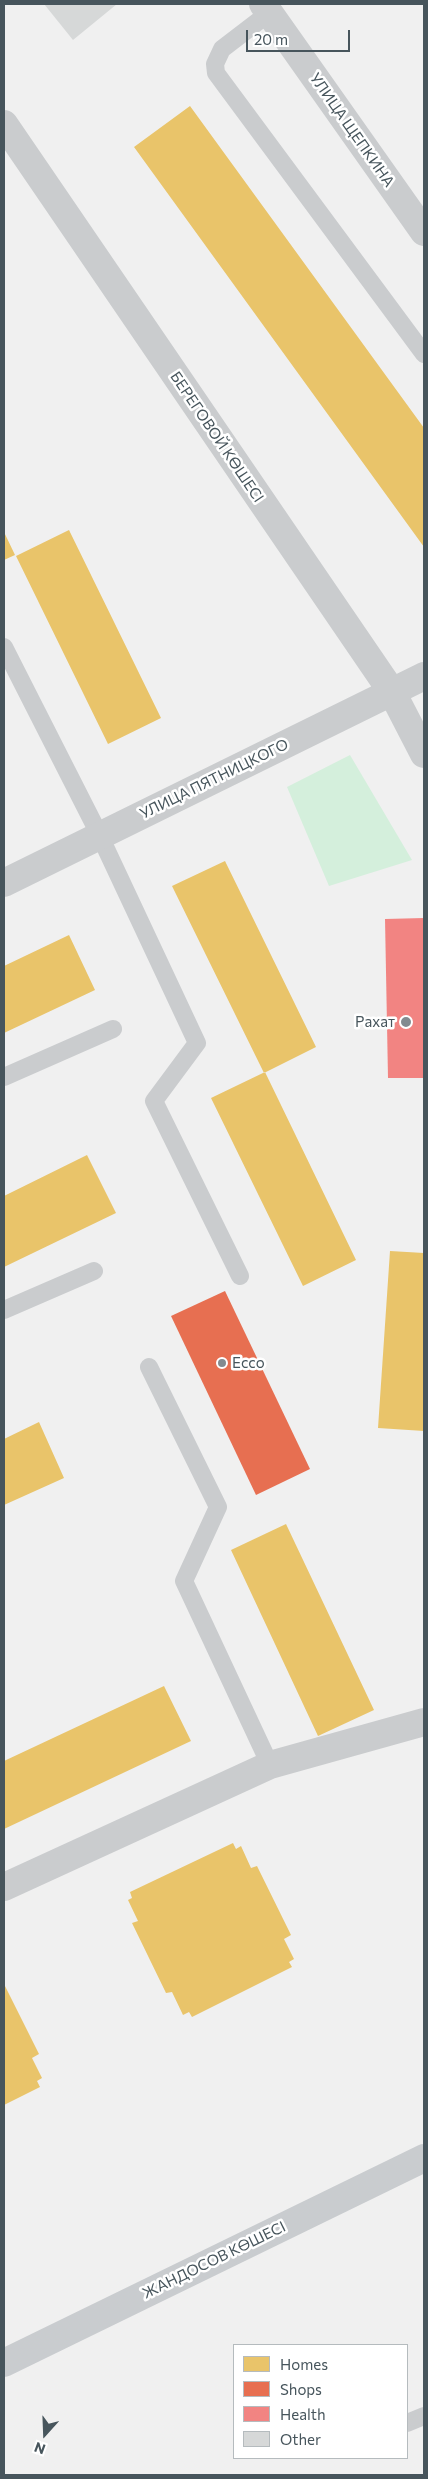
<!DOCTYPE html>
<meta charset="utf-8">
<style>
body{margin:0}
#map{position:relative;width:428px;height:2479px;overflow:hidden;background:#f0f0f0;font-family:Commissioner,sans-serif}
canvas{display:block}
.frame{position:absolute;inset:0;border:5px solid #47555c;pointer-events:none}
.legend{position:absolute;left:233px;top:2344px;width:175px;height:115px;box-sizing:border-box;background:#fff;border:1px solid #b5bbbe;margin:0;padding:6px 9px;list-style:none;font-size:15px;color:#47555c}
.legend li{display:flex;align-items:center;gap:10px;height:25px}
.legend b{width:25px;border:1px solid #b5bbbe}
.north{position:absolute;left:20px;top:2409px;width:50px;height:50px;-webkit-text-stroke:4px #fff;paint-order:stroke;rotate:200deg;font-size:14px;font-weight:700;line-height:20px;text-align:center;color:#47555c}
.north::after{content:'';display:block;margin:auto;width:18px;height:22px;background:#47555c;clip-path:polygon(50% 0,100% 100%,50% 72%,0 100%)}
.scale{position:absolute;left:246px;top:30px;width:104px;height:22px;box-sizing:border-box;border:2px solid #47555c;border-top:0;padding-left:6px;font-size:15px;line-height:18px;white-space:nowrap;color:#47555c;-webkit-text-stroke:4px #fff;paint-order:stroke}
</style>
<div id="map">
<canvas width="428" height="2479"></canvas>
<div class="frame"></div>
<ul class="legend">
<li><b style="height:14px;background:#e9c46a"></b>Homes</li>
<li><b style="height:14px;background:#e76f51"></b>Shops</li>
<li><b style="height:14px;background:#f28482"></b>Health</li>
<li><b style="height:14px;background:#d6d8d8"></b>Other</li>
</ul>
<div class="north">N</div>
<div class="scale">20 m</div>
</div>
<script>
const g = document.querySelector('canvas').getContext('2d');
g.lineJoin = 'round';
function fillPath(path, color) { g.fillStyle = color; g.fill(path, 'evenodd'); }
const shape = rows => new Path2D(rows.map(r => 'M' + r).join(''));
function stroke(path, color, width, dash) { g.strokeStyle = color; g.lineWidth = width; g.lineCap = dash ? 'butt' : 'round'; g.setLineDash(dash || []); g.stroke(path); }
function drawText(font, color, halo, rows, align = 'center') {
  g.font = font + ' Commissioner,sans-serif'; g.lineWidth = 5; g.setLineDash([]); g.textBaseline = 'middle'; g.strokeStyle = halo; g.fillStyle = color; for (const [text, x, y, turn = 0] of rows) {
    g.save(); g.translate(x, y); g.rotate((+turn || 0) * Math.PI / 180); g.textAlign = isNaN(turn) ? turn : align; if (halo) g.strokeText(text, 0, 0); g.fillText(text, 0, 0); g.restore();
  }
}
const green = shape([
 [350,755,412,860,329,886,287,787]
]);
const homes = shape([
 [190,106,424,428,424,547,134,147],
 [69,530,161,718,108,744,16,556],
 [4,532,15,555,4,560],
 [225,861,316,1047,264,1073,172,886],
 [69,935,95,990,4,1033,4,966],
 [265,1072,356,1260,303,1286,211,1098],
 [87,1155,116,1213,4,1267,4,1196],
 [390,1251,424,1253,424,1431,378,1428],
 [39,1422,64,1478,4,1505,4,1439],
 [286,1524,374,1710,318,1736,231,1550],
 [164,1686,191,1741,4,1829,4,1761],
 [233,1843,236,1849,241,1846,251,1868,257,1866,291,1935,284,1939,294,1959,289,1962,292,1967,192,2017,189,2012,183,2015,172,1992,166,1993,132,1923,138,1921,128,1900,132,1898,130,1892],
 [4,1984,39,2054,32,2058,42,2078,37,2081,40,2087,4,2105]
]);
const shops = shape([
 [225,1291,310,1469,256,1495,171,1316]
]);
const health = shape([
 [424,918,424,1078,388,1078,385,919]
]);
const building = shape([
 [44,4,117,4,73,40]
]);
const service = shape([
 [269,13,222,49,215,64,216,73,424,354],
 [4,647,100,836,197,1043,154,1101,240,1276],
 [4,1077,113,1029],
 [4,1310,94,1271],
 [149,1367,218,1507,184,1581,270,1765],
 [407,2423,424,2416]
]);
const minor = shape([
 [263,4,424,232],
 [4,124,392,692,424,754],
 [4,883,424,676],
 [4,1887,270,1765,424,1722]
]);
const secondary = shape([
 [4,2363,424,2158]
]);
const markers = [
 [406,1022,6,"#828b90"],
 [222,1363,5,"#828b90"]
];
const streetNames = [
 ["УЛИЦА ЩЕПКИНА",352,130,55],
 ["БЕРЕГОВОЙ КӨШЕСІ",217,437,56],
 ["УЛИЦА ПЯТНИЦКОГО",214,779,-26],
 ["ЖАНДОСОВ КӨШЕСІ",214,2260,-26]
];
const poiNames = [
 ["Рахат",395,1022],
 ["Ecco",232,1363,"left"]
];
fillPath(green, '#d4efdc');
fillPath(homes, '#e9c46a');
fillPath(shops, '#e76f51');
fillPath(health, '#f28482');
fillPath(building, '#d6d8d8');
stroke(service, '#caccce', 18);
stroke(minor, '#caccce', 28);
stroke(secondary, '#c9cccf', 28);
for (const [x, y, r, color] of markers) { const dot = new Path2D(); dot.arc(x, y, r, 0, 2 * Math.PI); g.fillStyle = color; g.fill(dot); stroke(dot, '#fff', 2); }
drawText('15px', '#47555c', '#fff', streetNames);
drawText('15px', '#47555c', '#fff', poiNames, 'right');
</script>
